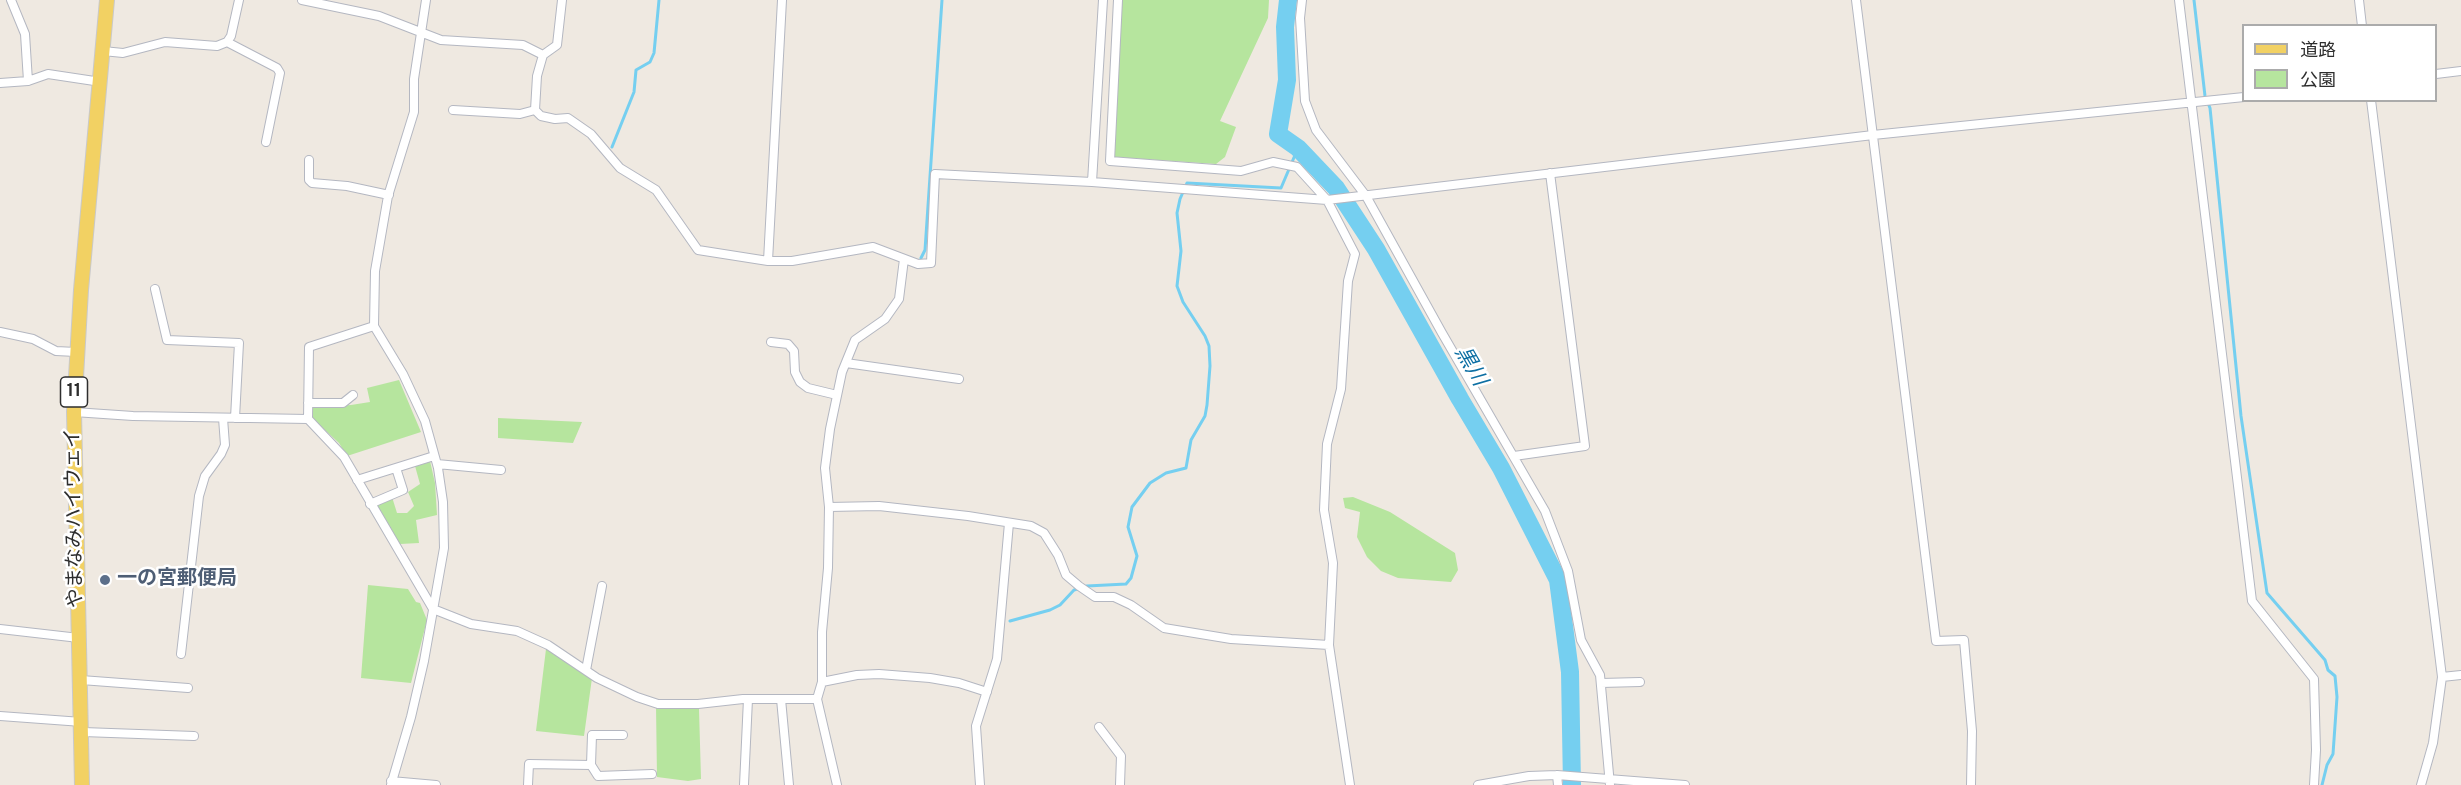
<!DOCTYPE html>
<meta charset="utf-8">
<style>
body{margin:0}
#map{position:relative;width:2461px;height:785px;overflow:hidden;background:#efe9e1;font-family:Overpass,"Noto Sans JP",sans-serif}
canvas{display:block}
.legend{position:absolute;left:2242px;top:24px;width:195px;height:78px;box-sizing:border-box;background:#fff;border:2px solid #ababab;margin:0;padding:8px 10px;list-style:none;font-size:18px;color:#2e2e2e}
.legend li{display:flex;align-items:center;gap:12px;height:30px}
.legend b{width:30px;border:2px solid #ababab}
</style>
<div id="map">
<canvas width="2461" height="785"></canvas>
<ul class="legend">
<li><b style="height:8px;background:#f2d163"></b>道路</li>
<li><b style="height:16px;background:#b6e59e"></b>公園</li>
</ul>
</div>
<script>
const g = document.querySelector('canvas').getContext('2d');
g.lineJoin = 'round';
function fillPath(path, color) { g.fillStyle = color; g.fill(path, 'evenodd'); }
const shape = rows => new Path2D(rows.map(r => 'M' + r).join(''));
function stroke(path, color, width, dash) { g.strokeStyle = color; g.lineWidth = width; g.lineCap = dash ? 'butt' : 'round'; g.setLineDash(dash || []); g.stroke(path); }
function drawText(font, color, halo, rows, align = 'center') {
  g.font = font + ' Overpass,"Noto Sans JP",sans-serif'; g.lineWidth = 5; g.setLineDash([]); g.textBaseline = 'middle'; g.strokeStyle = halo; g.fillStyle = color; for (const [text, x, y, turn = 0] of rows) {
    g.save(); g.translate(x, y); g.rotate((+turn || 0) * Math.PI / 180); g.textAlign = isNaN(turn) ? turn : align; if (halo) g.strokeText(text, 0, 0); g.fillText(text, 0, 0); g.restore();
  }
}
const green = shape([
 [1122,0,1269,0,1268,18,1220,121,1236,127,1225,157,1216,164,1114,157],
 [399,380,421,432,347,456,339,443,313,419,311,407,351,405,370,402,367,388],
 [498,418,582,422,573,443,498,438],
 [430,461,435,483,437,515,416,520,419,543,400,544,375,505,392,497,397,513,407,513,414,506,408,492,420,484,415,466],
 [1353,497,1390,512,1455,553,1458,570,1451,582,1398,578,1381,571,1367,557,1357,537,1360,512,1345,508,1343,498],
 [368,585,408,589,416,602,420,603,427,620,411,683,361,678],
 [546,649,592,678,584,736,536,731],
 [656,706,699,709,701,779,688,781,657,777]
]);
const stream = shape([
 [2194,0,2205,96,2210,108,2241,416,2267,593,2325,660,2328,670,2335,676,2337,697,2333,754,2327,765,2322,785],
 [612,147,634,92,636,70,650,62,654,53,659,0],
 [921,258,925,250,942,0],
 [1010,621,1050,610,1060,605,1074,590,1087,586,1126,584,1131,578,1137,556,1128,527,1132,507,1150,483,1166,473,1186,468,1191,440,1205,416,1207,405,1210,366,1209,346,1205,336,1183,302,1177,286,1181,251,1177,213,1180,199,1187,183,1281,188,1298,148]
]);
const river = shape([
 [1288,0,1285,27,1287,80,1278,134,1298,148,1336,188,1376,249,1460,399,1501,468,1558,580,1570,672,1572,785]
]);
const street = shape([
 [11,0,25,34,28,81],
 [302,0,379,16,441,40,523,45,543,55],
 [562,0,557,45,543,55,537,76,535,110,541,116,555,119,568,118,591,134,620,168,656,190,698,250,768,261,792,261,873,247,918,264,931,263,935,174,1092,182,1327,200,1873,135,2244,97],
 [1118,0,1110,161,1241,171,1273,162,1297,167,1327,200,1355,254,1348,281,1341,389,1327,444,1324,510,1333,563,1329,645,1350,785],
 [1302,0,1300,18,1305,101,1316,130,1366,196,1442,333,1545,511,1568,571,1581,640,1600,675,1610,785],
 [1856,0,1936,641,1964,640,1972,731,1971,785],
 [2179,0,2252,601,2314,679,2316,750,2314,785],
 [2359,0,2362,26],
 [227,42,277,68,280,73,266,142],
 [103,51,123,53,165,42,217,46,227,42,231,36,239,0],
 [2436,74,2461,71],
 [0,83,28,81,48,74,101,82],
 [2371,100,2442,677,2433,743,2421,785],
 [453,110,520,114,535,110],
 [309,160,309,180,312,183,347,186,389,195],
 [1092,182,1103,0],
 [768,261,782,0],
 [155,289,167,340,239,343,235,418],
 [0,332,33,339,56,351,76,352],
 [771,342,788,344,794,351,795,372,800,382,808,388,837,395],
 [846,363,959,379],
 [308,403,343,403,353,395],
 [74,412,133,416,308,419,344,457,433,609,471,624,517,631,548,645,597,678,637,697,658,704,698,704,743,699,817,699],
 [308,419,309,347,374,326],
 [1514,456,1585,446,1550,173],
 [437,464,501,470],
 [357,480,434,456],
 [370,504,403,490,396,468],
 [829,507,879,506,968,516,1031,526,1044,533,1058,555,1066,575,1079,586,1095,597,1114,597,1131,605,1164,628,1231,639,1329,645],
 [0,629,79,638],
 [181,654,199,496,205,476,221,454,225,445,223,418],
 [586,670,602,586],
 [2442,677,2461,675],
 [81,680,188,688],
 [822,682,857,675,879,674,930,678,959,683,987,692],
 [1601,683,1640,682],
 [781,699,789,785],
 [0,716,82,722],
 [1099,727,1121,756,1120,785],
 [83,732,194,736],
 [623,735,592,735,591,765,598,776,652,774],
 [1557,775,1558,785],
 [391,781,436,785],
 [391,785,411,717,424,661,444,548,443,502,438,468,425,421,403,374,374,326,375,271,388,196,414,112,414,79,426,0],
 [528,785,529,764,591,765],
 [744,785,748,699],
 [837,785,817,699,822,682,822,632,828,568,829,507,825,468,830,429,842,372,855,340,885,319,899,299,904,259],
 [980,785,976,726,997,659,1009,523],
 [1478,785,1529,776,1557,775,1685,785]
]);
const primary = shape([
 [82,785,74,412,81,290,107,0]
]);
const markers = [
 [105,580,6,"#5c6f8a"]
];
const shields = [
 [74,392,27]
];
const shieldNames = [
 ["11",74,392]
];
const streetNames = [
 ["やまなみハイウェイ",76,518,-91]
];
const serviceNames = [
 ["一の宮郵便局",117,580]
];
const waterNames = [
 ["黒川",1469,367,60]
];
fillPath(green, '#b6e59e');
stroke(stream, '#75cff0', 3);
stroke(river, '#75cff0', 18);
stroke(street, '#b4b7c1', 10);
stroke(primary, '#c9c9c9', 16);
stroke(street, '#fff', 8);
stroke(primary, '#f2d163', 14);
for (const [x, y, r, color] of markers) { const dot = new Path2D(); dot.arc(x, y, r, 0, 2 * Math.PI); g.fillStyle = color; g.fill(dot); stroke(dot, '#fff', 2); }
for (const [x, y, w] of shields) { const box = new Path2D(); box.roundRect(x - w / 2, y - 15, w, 30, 4.5); g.fillStyle = '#fff'; g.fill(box); stroke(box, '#2e2e2e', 1.5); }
drawText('bold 18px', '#2e2e2e', null, shieldNames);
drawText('20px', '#2e2e2e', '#fff', streetNames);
drawText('bold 20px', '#4e5e75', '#fff', serviceNames, 'left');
drawText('italic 21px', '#0d6fa3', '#fff', waterNames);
</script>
